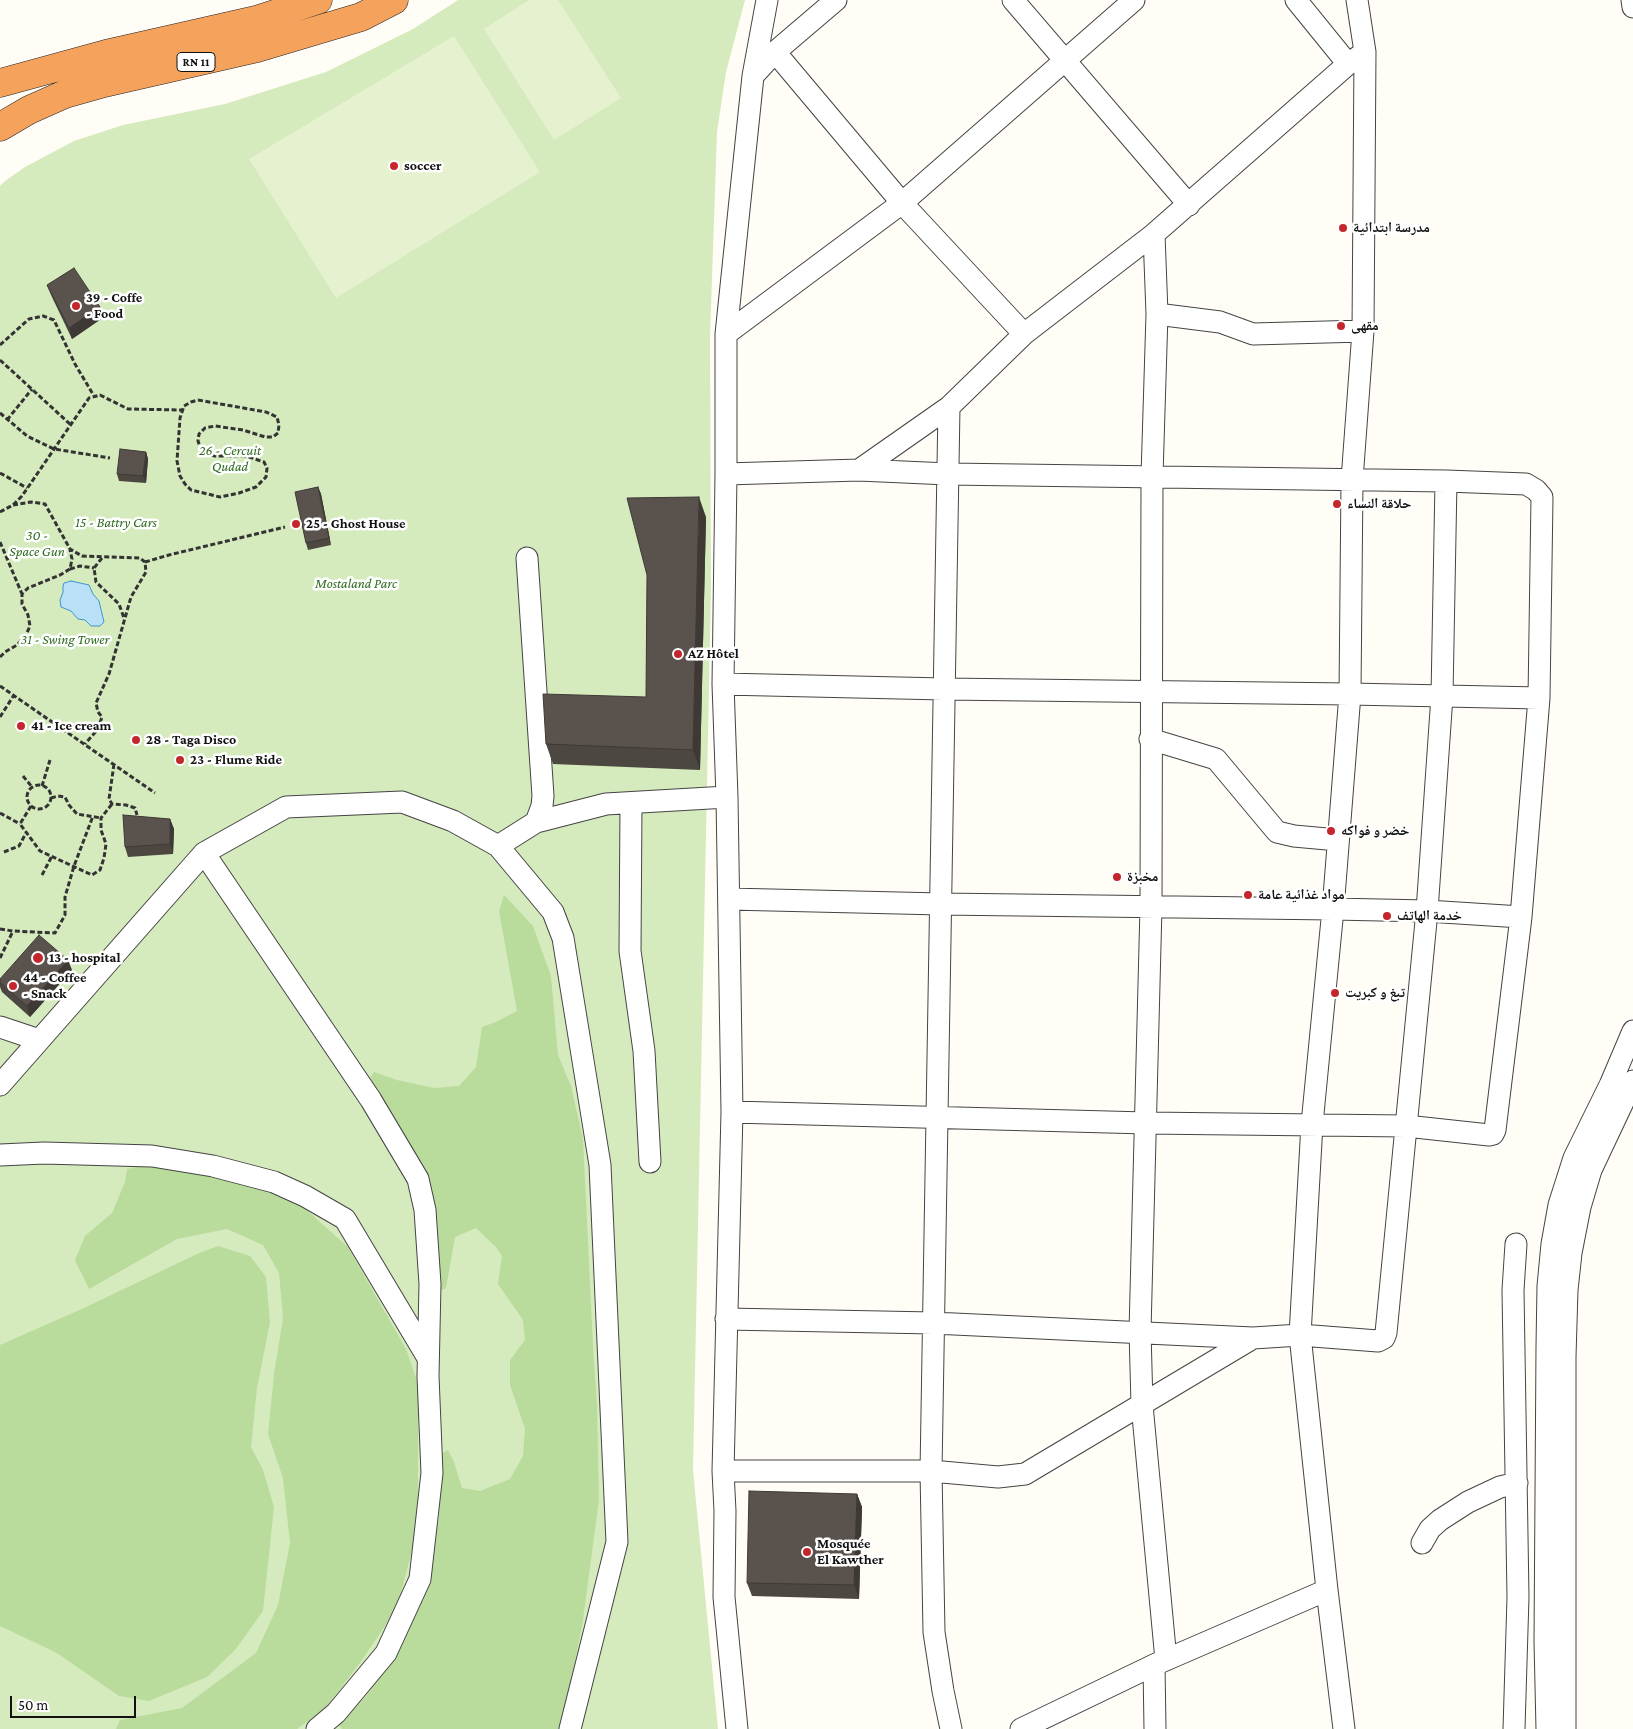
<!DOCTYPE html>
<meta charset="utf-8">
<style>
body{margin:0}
#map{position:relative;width:1633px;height:1729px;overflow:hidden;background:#fffdf5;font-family:"Crimson Pro",serif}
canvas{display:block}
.scale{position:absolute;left:10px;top:1696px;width:126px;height:22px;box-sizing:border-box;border:2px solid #111;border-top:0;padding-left:6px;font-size:15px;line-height:18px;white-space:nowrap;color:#111;-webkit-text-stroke:4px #fff;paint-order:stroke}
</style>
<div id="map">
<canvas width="1633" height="1729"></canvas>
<div class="scale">50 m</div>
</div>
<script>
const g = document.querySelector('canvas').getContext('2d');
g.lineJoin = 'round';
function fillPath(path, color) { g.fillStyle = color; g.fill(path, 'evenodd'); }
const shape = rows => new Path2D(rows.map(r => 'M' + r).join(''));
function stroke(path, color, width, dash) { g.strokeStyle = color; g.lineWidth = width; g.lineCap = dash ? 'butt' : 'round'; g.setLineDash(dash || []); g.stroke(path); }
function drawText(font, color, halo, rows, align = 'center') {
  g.font = font + ' "Crimson Pro","Noto Naskh Arabic",serif'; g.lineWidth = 5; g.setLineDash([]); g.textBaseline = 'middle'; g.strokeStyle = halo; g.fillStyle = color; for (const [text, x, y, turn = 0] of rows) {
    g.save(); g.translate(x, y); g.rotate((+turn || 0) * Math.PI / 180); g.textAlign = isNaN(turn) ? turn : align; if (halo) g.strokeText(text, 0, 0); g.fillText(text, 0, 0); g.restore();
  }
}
const green = shape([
 [458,0,745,0,726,72,717,132,710,337,711,588,693,1470,718,1729,0,1729,0,186,5,181,25,167,74,141,123,125,225,104,326,72,413,29]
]);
const forest = shape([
 [504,895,533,926,551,976,558,1055,571,1086,583,1139,593,1346,597,1404,599,1500,582,1627,561,1729,342,1729,339,1725,366,1696,401,1644,423,1592,439,1518,441,1454,448,1450,454,1462,462,1488,480,1491,510,1479,523,1456,525,1429,510,1385,510,1360,525,1340,523,1320,498,1284,502,1256,496,1247,476,1228,455,1237,446,1288,437,1292,430,1186,370,1078,374,1072,397,1080,434,1088,459,1086,476,1067,482,1027,496,1022,517,1011,499,911],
 [160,1162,229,1177,294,1199,348,1247,406,1349,418,1384,418,1527,397,1608,362,1660,324,1710,297,1729,116,1729,120,1720,182,1708,256,1653,278,1605,290,1543,283,1478,268,1434,274,1374,283,1318,279,1273,263,1245,227,1229,177,1239,89,1289,75,1260,85,1236,112,1213,125,1182,127,1169],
 [218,1246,250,1256,266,1277,270,1322,257,1388,251,1447,263,1470,274,1507,263,1611,235,1650,207,1677,149,1701,119,1696,57,1653,0,1626,0,1345,84,1308,197,1254]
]);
const pitch = shape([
 [529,0,558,0,621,98,554,140,484,29],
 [454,36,540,172,336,298,249,159]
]);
const water = shape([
 [71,581,89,585,93,594,99,601,104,622,100,626,91,626,85,620,78,619,71,611,61,607,60,600,63,592,63,586,64,583,71,581]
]);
const path = shape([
 [0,345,29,319,43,316,54,320,75,364,94,396],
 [0,360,71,425],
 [198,400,266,412,277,417,279,425,278,433,273,437,265,437,243,430,215,426,205,428,199,434,198,441,201,450,214,456,246,456,264,462,267,468,266,477,256,487,239,493,220,497,191,490,185,484,180,476,177,461,180,418,184,406,191,402,198,400],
 [0,413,27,436,54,449,110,458],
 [7,420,32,389],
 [0,473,27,488],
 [13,505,31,502,45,504,70,549,82,556,140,558,145,562,146,572,131,597,109,674,96,703,98,712,102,717,98,729,85,744],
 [0,512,13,505,22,496,89,398,100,395,128,409,182,410],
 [0,542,22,594],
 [102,558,94,568,96,582,119,604,124,618],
 [145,562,169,555,285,527],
 [70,569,80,566,94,568],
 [0,657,5,652,17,645,26,635,30,626,28,615,22,604,22,594,28,588,60,575,70,569,72,559,70,550],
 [0,686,155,793],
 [0,717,14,695],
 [114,764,109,799,112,804,126,805,135,808,137,815],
 [23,776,32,787],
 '27 797a12 12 0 1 1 24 0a12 12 0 1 1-24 0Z',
 [42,786,50,760],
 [51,798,58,796,65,797,69,805,77,814,101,818],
 [31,806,20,824,40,851,92,875,100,870,104,858,106,844,101,830,101,818,112,804],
 [0,813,20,824],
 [4,852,19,846,26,833],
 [42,875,52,856],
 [0,929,13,931,55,933,65,915,65,897,74,866,93,816],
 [0,958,13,931]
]);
const minor = shape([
 [1013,0,1189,205],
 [1296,0,1348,64],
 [1632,0,1633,7],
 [775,52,902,203,1024,334],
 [753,76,767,0],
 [1154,234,1157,314,1152,476,1151,907,1140,1331,1142,1405,1166,1660],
 [1157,314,1220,322,1253,334,1363,331],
 [726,334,902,203,1134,0],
 [949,407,931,1471,934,1632,943,1691,951,1729],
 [859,470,949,407,1024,334,1154,234,1348,64,1365,52],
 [726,474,859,470,948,474,1446,481,1526,484,1536,490,1542,497,1539,698,1521,917,1495,1130,1493,1134,1489,1135,1406,1126,1146,1123,732,1112],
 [527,558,543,796,542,806,536,822],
 [723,684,944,689,1350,694,1539,698],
 [1150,739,1216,759,1277,832,1294,836,1338,840],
 [631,803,630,951,644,1051,650,1162],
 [498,846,536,822,606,804,727,797],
 [204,853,371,1100,418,1179,425,1210,430,1284,428,1376,432,1473,420,1579,386,1653,336,1713,317,1729],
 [729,899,941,904,1333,909,1427,911,1521,917],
 [0,1027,39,1040],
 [0,1085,204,853,286,807,402,802,453,821,498,846,553,912,563,938,600,1165,617,1542,570,1729],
 [0,1155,44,1153,152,1156,213,1166,274,1182,305,1196,345,1219,428,1358],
 [726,1319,933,1323,1253,1338,1300,1335,1378,1341,1384,1338,1386,1333,1427,911,1442,696,1446,481],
 [723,1471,931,1471,998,1477,1025,1474,1253,1338],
 [1422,1543,1430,1529,1440,1520,1468,1502,1500,1487,1517,1483],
 [1154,1665,1155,1729],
 [737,1729,724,1597,725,1511,723,1471,732,1112,727,797,723,684,726,474,726,334,753,76,775,52,836,0],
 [1021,1729,1154,1665,1327,1590],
 [1344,1729,1327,1590,1300,1335,1312,1124,1333,909,1350,694,1352,480,1363,331,1365,52,1357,0],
 [1514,1729,1518,1597,1513,1290,1516,1244],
 [1547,1729,1545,1641,1547,1346,1548,1286,1552,1244,1559,1205,1574,1158,1610,1085,1633,1031],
 [1565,1729,1565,1357,1567,1290,1571,1253,1580,1207,1591,1170,1633,1081]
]);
const highway = shape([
 [0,83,106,54,256,20,318,0],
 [0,127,29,110,65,94,104,83,257,48,361,17,394,0]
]);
const wall = shape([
 [47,285,100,307,104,317,72,339,51,295],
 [146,452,148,459,146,483,119,481,117,474],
 [318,487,321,494,331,545,308,550,306,543],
 [706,517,700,770,553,764,546,744,646,697],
 [170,819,174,829,173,854,128,857,125,847],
 [72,970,30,1017,2,992,0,987,0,979],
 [857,1494,862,1507,859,1599,752,1596,747,1583]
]);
const shadedWall = shape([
 [100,307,104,317,72,339,69,328],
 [146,452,148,459,146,483,143,476],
 [318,487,321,494,331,545,329,538],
 [699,497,706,517,700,770,693,750],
 [170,819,174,829,173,854,170,844],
 [68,960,72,970,30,1017,27,1006],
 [857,1494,862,1507,859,1599,854,1585]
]);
const building = shape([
 [74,268,100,307,69,328,47,285,74,268],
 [120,449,146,452,143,476,117,474,120,449],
 [318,487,329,538,306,543,295,492,318,487],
 [699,497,693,750,546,744,543,694,646,697,647,575,627,498,699,497],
 [123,815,170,819,170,844,125,847,123,815],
 [39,935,68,960,27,1006,0,983,0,979,39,935],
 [749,1491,857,1494,854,1585,747,1583,749,1491]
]);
const markers = [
 [394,166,5,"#c4262e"],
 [1343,228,5,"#c4262e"],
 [76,306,5,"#c4262e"],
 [1341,326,5,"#c4262e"],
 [1337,504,5,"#c4262e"],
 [296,524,5,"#c4262e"],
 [678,654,5,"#c4262e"],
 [21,726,5,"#c4262e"],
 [136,740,5,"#c4262e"],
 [180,760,5,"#c4262e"],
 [1331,831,5,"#c4262e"],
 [1117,877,5,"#c4262e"],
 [1248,895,5,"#c4262e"],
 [1387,916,5,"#c4262e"],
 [38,958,6,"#c4262e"],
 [13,986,5,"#c4262e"],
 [1335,993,5,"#c4262e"],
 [807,1552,5,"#c4262e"]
];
const shields = [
 [196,62,38]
];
const shieldNames = [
 ["RN 11",196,62]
];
const poiNames = [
 ["soccer",404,166],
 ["مدرسة ابتدائية",1353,228],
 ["39 - Coffe",86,298],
 ["- Food",86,314],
 ["مقهى",1351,326],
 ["حلاقة النساء",1347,504],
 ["25 - Ghost House",306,524],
 ["AZ Hôtel",688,654],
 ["41 - Ice cream",31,726],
 ["28 - Taga Disco",146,740],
 ["23 - Flume Ride",190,760],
 ["خضر و فواكه",1341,831],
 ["مخبزة",1127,877],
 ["مواد غذائية عامة",1258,895],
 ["خدمة الهاتف",1397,916],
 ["13 - hospital",49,958],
 ["44 - Coffee",23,978],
 ["- Snack",23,994],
 ["تبغ و كبريت",1345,993],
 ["Mosquée",817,1544],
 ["El Kawther",817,1560]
];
const parkNames = [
 ["26 - Cercuit",230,451],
 ["Qudad",230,467],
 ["15 - Battry Cars",116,523],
 ["30 -",37,536],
 ["Space Gun",37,552],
 ["Mostaland Parc",356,584],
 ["31 - Swing Tower",65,640]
];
fillPath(green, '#d5ebbd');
fillPath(forest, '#b9dc9c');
fillPath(pitch, '#e6f2cf');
fillPath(water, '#b9e0f7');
stroke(water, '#3f96cf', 1);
stroke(minor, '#444', 23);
stroke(highway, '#222', 29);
stroke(path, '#333', 3, [5, 2.5]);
stroke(minor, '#fff', 21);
stroke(highway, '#f5a25d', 28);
fillPath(wall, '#4d4742');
fillPath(shadedWall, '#3f3936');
fillPath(building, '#5a524d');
stroke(building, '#3f3936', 1);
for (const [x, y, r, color] of markers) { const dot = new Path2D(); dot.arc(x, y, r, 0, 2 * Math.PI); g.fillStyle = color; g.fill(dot); stroke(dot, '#fff', 2); }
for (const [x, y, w] of shields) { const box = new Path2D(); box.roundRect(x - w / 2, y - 9.5, w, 19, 4); g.fillStyle = '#fff'; g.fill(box); stroke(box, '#111', 1); }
drawText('bold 12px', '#111', null, shieldNames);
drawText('bold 14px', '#111', '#fff', poiNames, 'left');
drawText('italic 14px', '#2f6b1f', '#fff', parkNames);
</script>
